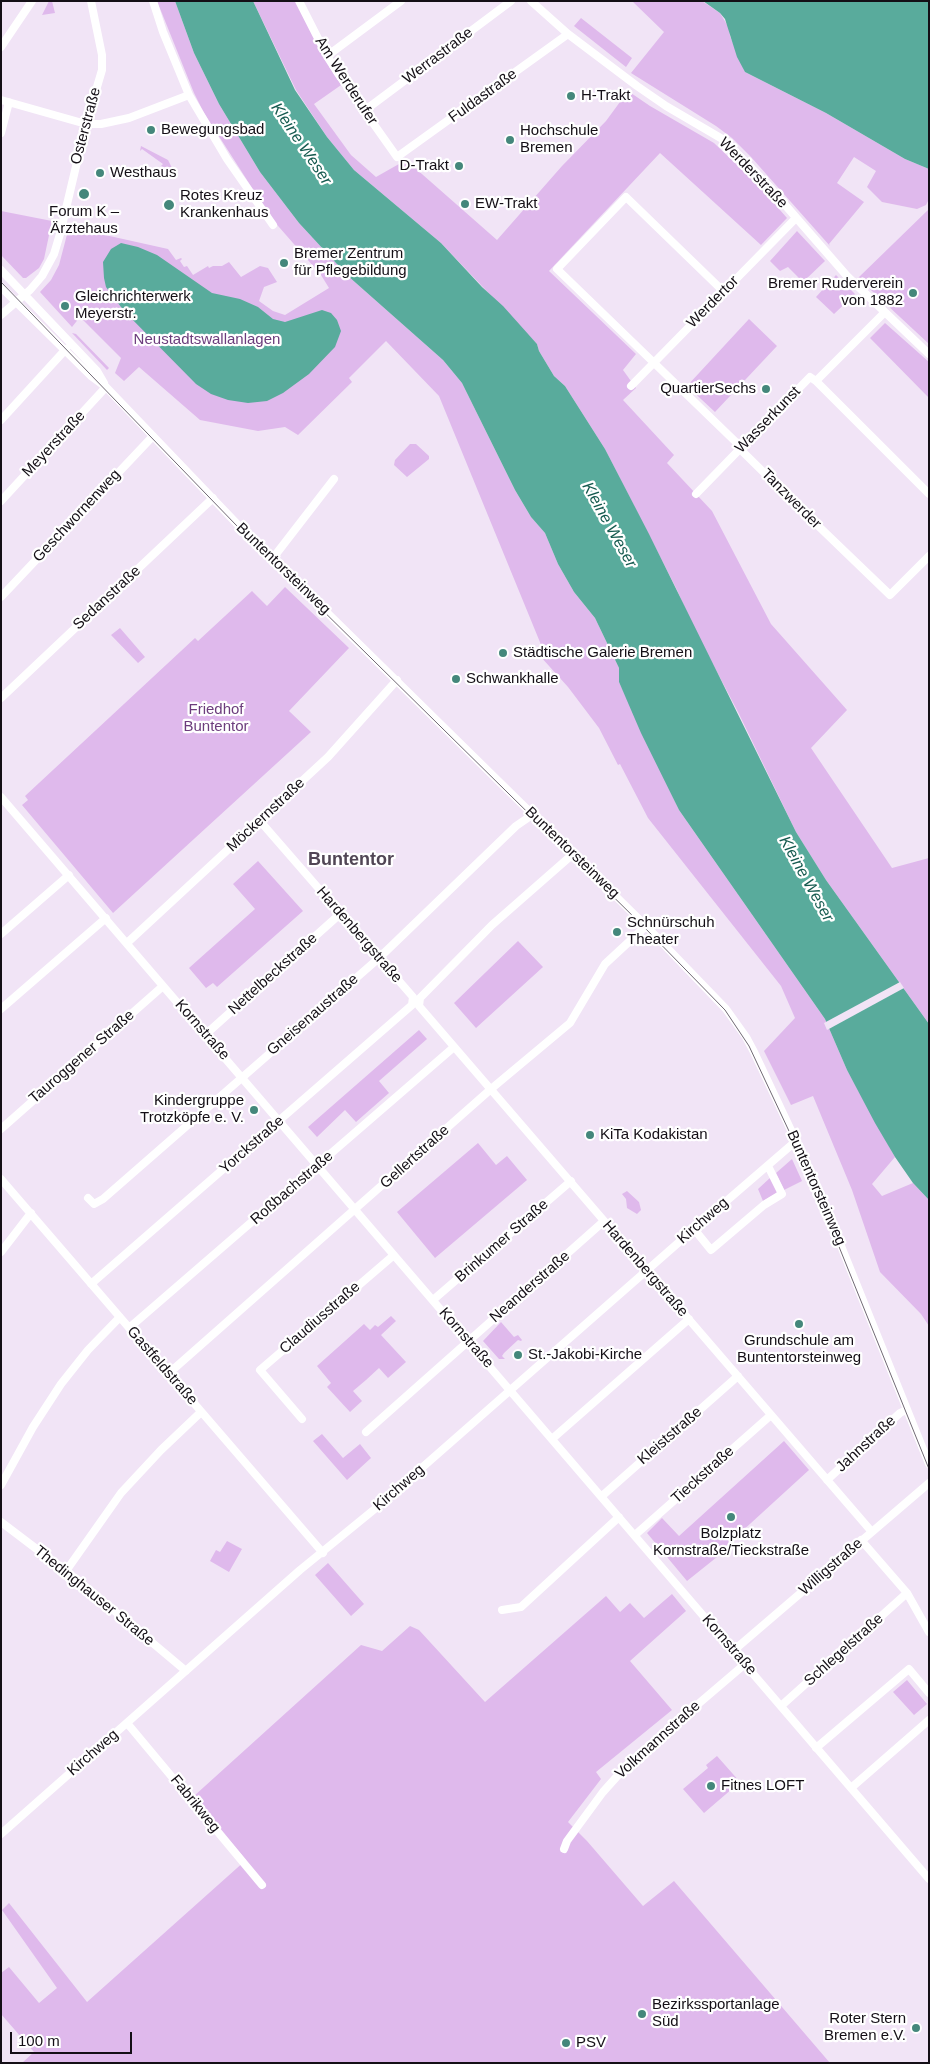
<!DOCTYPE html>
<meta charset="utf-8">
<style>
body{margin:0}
#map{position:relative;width:930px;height:2064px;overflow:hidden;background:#f1e4f6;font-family:Arial,sans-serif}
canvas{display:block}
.frame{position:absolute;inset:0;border:2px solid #140f16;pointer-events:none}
.scale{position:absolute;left:10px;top:2032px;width:122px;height:22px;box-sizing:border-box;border:2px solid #140f16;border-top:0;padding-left:6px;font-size:15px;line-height:18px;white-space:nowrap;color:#140f16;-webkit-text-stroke:4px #fff;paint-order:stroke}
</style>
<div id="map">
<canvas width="930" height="2064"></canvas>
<div class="frame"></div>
<div class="scale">100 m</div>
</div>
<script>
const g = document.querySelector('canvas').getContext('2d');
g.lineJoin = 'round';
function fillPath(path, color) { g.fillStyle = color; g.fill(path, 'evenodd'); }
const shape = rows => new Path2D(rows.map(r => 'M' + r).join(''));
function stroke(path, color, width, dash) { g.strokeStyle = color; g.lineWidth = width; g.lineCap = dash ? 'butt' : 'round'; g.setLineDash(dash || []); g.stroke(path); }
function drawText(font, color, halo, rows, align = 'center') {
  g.font = font + ' Arial,sans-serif'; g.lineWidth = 4.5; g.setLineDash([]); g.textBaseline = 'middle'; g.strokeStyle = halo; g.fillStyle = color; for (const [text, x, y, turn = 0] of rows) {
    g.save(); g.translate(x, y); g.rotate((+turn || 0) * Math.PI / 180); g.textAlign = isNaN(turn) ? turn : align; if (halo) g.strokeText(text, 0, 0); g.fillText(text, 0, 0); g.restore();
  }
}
const green = shape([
 [49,1,52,1,55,13,42,15],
 [157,1,175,1,194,53,219,104,260,172,299,223,348,276,443,360,462,383,515,490,531,517,545,533,558,564,574,592,595,618,619,668,619,682,679,810,825,1019,847,1070,895,1157,872,1184,882,1196,913,1183,929,1200,929,1326,921,1314,880,1272,852,1190,813,1096,791,1105,764,1051,795,1018,781,986,648,818,620,764,618,765,599,728,568,687,540,656,544,652,439,396,386,341,349,378,352,382,298,435,285,427,258,431,200,420,139,367,124,381,115,373,121,358,80,317,72,327,40,292,51,280,59,265,69,227,168,249,176,260,181,258,182,259,180,261,184,267,187,266,193,275,208,266,209,268,213,266,222,266,229,262,241,277,260,266,268,268,277,282,264,287,259,301,273,311,285,315,329,288,321,275,272,219,204,113,194,93],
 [253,1,299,1,344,83,314,104,351,155,376,177,406,160,497,240,562,166,606,121,628,91,650,106,714,143,758,185,787,218,761,245,660,153,549,271,636,354,623,370,636,388,623,400,674,455,667,463,712,511,771,624,847,710,811,748,892,868,929,858,929,1024,826,880,796,832,739,714,692,624,677,590,605,449,565,386,554,376,539,351,537,344,441,243,354,170,327,137,296,90],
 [632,1,702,1,720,13,729,28,730,36,745,72,826,113,905,159,929,169,929,199,926,205,917,209,882,202,867,187,876,171,854,157,837,183,864,202,829,244,830,246,751,157,732,138,716,126,631,73,664,32],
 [581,18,632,58,626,67,574,26],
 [141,146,168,160,177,178,161,166,163,164,142,149,140,151],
 [929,209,929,344,858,278],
 [1,211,52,221,44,259,39,268,26,278,23,278,1,255],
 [797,231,825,261,803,282,788,267,780,271,770,261],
 [836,275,855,294,834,314,816,297],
 [749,319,777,346,715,412,687,386],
 [885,323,929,362,929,398,870,338],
 [72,333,76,334,109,368,107,370],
 [410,444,416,444,429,456,429,459,407,477,394,465,395,460],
 [285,587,349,648,289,711,311,732,113,913,22,805,28,800,25,796,195,638,198,641,252,591,267,606],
 [120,628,145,657,138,663,111,635],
 [258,861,303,911,217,987,213,983,206,988,189,968,255,909,233,884],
 [518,941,543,967,476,1028,454,1003],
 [419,1030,427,1039,379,1081,389,1093,356,1122,345,1110,317,1137,308,1127],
 [478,1143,496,1165,507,1156,527,1180,435,1258,397,1212],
 [792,1159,802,1181,784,1190,776,1173],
 [771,1177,779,1192,763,1201,758,1189],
 [627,1191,639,1202,641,1210,637,1214,627,1208,626,1199,622,1194],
 [391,1316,396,1321,381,1335,406,1362,388,1378,379,1368,366,1380,353,1391,362,1401,350,1412,327,1387,331,1383,317,1366,364,1324,370,1330,375,1325,378,1327],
 [501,1322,514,1337,518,1335,522,1340,521,1341,518,1340,504,1353,502,1356,505,1359,499,1359,483,1341],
 [322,1434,343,1458,360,1444,371,1458,347,1480,313,1441],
 [784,1441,809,1470,716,1555,717,1557,687,1581,647,1533,662,1518,679,1536],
 [227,1541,242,1549,229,1572,210,1561,216,1550,220,1552],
 [328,1563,364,1604,351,1616,315,1575],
 [672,1594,686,1611,630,1661,672,1710,596,1772,601,1779,568,1822,587,1841,643,1906,674,1881,830,2063,22,2063,34,2052,1,2014,1,1973,9,1967,39,2003,57,1988,2,1910,9,1903,87,2002,246,1860,194,1796,361,1645,382,1651,410,1626,419,1630,485,1702,606,1596,620,1612,630,1603,644,1618],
 [907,1680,927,1704,914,1715,893,1692],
 [717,1756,740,1782,704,1813,683,1789,708,1768,706,1765]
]);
const water = shape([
 [175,1,253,1,295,90,327,137,354,170,441,243,482,287,503,306,537,344,539,351,554,376,565,386,605,449,649,534,796,832,826,880,929,1024,929,1200,913,1183,895,1157,875,1123,847,1070,825,1019,679,810,641,733,619,682,619,668,595,618,574,592,558,564,545,533,531,517,515,490,462,383,443,360,348,276,299,223,260,172,219,104,194,53],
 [703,1,929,1,929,169,905,159,826,113,745,72,737,57,725,19,720,13],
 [121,243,138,247,157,255,212,293,240,299,258,307,273,319,285,322,322,310,331,313,337,320,341,331,335,347,309,374,283,393,267,401,248,403,228,400,211,394,196,384,124,311,106,287,104,278,103,262,111,249]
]);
const pier = shape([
 [900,982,904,988,827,1030,824,1023]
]);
const minor = shape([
 [153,1,163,32,189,95,227,159,273,225],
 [299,1,327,56,339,75,397,157,568,34],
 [531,1,568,34,637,86,666,106,724,140,766,183,847,276,929,354],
 [1,47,32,1],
 [327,56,401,1],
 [1,100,86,124,101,124,129,118,189,95],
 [364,111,511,1],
 [1,133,9,102],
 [1,270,97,371,104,383],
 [1,287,91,376,106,387,240,527,646,926,726,1009,746,1037,754,1052,814,1179,929,1464],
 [723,291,626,197,557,269,742,448,744,453,810,518,890,595,929,556],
 [1,315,30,290,42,276,54,254,60,234,86,124,102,70,102,55,91,1],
 [816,381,929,494],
 [631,386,796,218],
 [1,420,66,349],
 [696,494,810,377,816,381,884,313],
 [1,501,106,387],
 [273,558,334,479],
 [1,597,153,436],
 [1,698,213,498],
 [1,797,929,1879],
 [573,854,492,925,420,998,419,1006,872,1532],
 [1,934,69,875],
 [127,943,328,757,397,680],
 [1,1009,106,918],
 [206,1034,340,914],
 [1,1129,163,986],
 [1,1179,323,1553],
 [88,1198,94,1204,103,1199,379,958,516,826,532,815],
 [694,1229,711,1250,764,1205,782,1194,768,1166],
 [1,1252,31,1213],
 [91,1284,412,1005,413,997,260,821],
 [433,1300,571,1181],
 [129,1328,454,1047],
 [168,1374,491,1089,570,1023,605,964,646,926],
 [302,1419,260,1370,394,1255],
 [366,1432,604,1221],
 [552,1439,689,1319],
 [827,1480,900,1413,906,1410],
 [1,1485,33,1427,61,1384,88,1350,120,1317],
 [602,1496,738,1376],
 [1,1522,80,1582,186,1671],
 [635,1535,771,1415],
 [861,1540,907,1593,929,1632],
 [66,1571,121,1493,161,1450,201,1412],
 [502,1610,521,1607,619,1517],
 [733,1651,929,1483],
 [781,1706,907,1593],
 [127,1723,262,1885],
 [816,1748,909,1669,929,1693],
 [851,1788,929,1720],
 [1,1834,300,1570,376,1508,694,1229,796,1141],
 [564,1849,567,1841,603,1792,629,1763,745,1664]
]);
const tram = shape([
 [1,282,237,526,644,927,725,1010,749,1046,812,1180,929,1469]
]);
const markers = [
 [571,96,5,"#44877b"],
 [151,130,5,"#44877b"],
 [510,140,5,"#44877b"],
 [459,166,5,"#44877b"],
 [100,173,5,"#44877b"],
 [84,194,6,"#44877b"],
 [465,204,5,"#44877b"],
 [169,205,6,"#44877b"],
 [284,263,5,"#44877b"],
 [913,293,5,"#44877b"],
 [65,306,5,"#44877b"],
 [766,389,5,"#44877b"],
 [503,653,5,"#44877b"],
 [456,679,5,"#44877b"],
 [617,932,5,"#44877b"],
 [254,1110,5,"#44877b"],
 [590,1135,5,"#44877b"],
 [799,1324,5,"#44877b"],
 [518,1355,5,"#44877b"],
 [731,1517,5,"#44877b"],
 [711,1786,5,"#44877b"],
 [642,2014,5,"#44877b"],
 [916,2028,5,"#44877b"],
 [566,2043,5,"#44877b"]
];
const streetNames = [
 ["Werrastraße",438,56,-37],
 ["Am Werderufer",346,81,57],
 ["Fuldastraße",483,96,-36],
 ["Osterstraße",86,126,-75],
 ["Werderstraße",753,173,46],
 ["Werdertor",713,302,-45],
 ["Wasserkunst",768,420,-46],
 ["Meyerstraße",54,444,-47],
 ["Tanzwerder",791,499,45],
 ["Geschwornenweg",77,516,-47],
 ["Buntentorsteinweg",283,569,44],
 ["Sedanstraße",107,598,-43],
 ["Möckernstraße",266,815,-43],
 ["Buntentorsteinweg",572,853,44],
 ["Hardenbergstraße",359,935,49],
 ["Nettelbeckstraße",273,974,-42],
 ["Gneisenaustraße",313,1015,-41],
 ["Kornstraße",202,1030,49],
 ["Tauroggener Straße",82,1057,-41],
 ["Yorckstraße",252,1145,-41],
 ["Gellertstraße",415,1157,-42],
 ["Roßbachstraße",292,1188,-41],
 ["Buntentorsteinweg",816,1188,66],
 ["Kirchweg",703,1221,-41],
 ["Brinkumer Straße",502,1241,-41],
 ["Hardenbergstraße",645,1269,49],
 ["Neanderstraße",530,1287,-41],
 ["Claudiusstraße",320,1318,-41],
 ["Kornstraße",466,1338,49],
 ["Gastfeldstraße",162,1366,49],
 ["Kleiststraße",670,1436,-41],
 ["Jahnstraße",866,1444,-43],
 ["Tieckstraße",703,1475,-42],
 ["Kirchweg",399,1488,-41],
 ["Willigstraße",831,1567,-41],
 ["Thedinghauser Straße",94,1596,39],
 ["Kornstraße",729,1645,49],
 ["Schlegelstraße",844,1650,-42],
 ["Volkmannstraße",658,1740,-42],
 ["Kirchweg",93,1753,-41],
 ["Fabrikweg",195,1804,51]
];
const poiNames = [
 ["H-Trakt",581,96],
 ["Bewegungsbad",161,130],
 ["Hochschule",520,131],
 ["Bremen",520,148],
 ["D-Trakt",449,166,"right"],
 ["Westhaus",110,173],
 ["Rotes Kreuz",180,196],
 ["Krankenhaus",180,213],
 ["EW-Trakt",475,204],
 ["Forum K –",84,212,"center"],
 ["Ärztehaus",84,229,"center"],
 ["Bremer Zentrum",294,254],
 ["für Pflegebildung",294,271],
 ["Bremer Ruderverein",903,284,"right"],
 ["von 1882",903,301,"right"],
 ["Gleichrichterwerk",75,297],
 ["Meyerstr.",75,314],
 ["QuartierSechs",756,389,"right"],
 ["Städtische Galerie Bremen",513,653],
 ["Schwankhalle",466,679],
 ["Schnürschuh",627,923],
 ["Theater",627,940],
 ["Kindergruppe",244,1101,"right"],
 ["Trotzköpfe e. V.",244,1118,"right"],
 ["KiTa Kodakistan",600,1135],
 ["Grundschule am",799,1341,"center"],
 ["Buntentorsteinweg",799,1358,"center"],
 ["St.-Jakobi-Kirche",528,1355],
 ["Bolzplatz",731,1534,"center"],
 ["Kornstraße/Tieckstraße",731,1551,"center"],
 ["Fitnes LOFT",721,1786],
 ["Bezirkssportanlage",652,2005],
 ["Süd",652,2022],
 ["Roter Stern",906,2019,"right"],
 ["Bremen e.V.",906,2036,"right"],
 ["PSV",576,2043]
];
const parkNames = [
 ["Neustadtswallanlagen",207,340],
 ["Friedhof",216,710],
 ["Buntentor",216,727]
];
const waterNames = [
 ["Kleine Weser",301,144,56],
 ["Kleine Weser",609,525,61],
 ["Kleine Weser",806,879,61]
];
const quarterNames = [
 ["Buntentor",351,860]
];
fillPath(green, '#dfb9ec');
fillPath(water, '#59ab9c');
fillPath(pier, '#f1e4f6');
stroke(minor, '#fff', 8);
stroke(tram, '#716975', 1);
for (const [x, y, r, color] of markers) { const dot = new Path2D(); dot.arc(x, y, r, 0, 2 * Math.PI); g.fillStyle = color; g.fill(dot); stroke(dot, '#fff', 2); }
drawText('15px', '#140f16', '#fff', streetNames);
drawText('15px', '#140f16', '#fff', poiNames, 'left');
drawText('15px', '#6c3c7c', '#fff', parkNames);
drawText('italic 16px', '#155a4f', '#fff', waterNames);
drawText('bold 18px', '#514655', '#fff', quarterNames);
</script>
